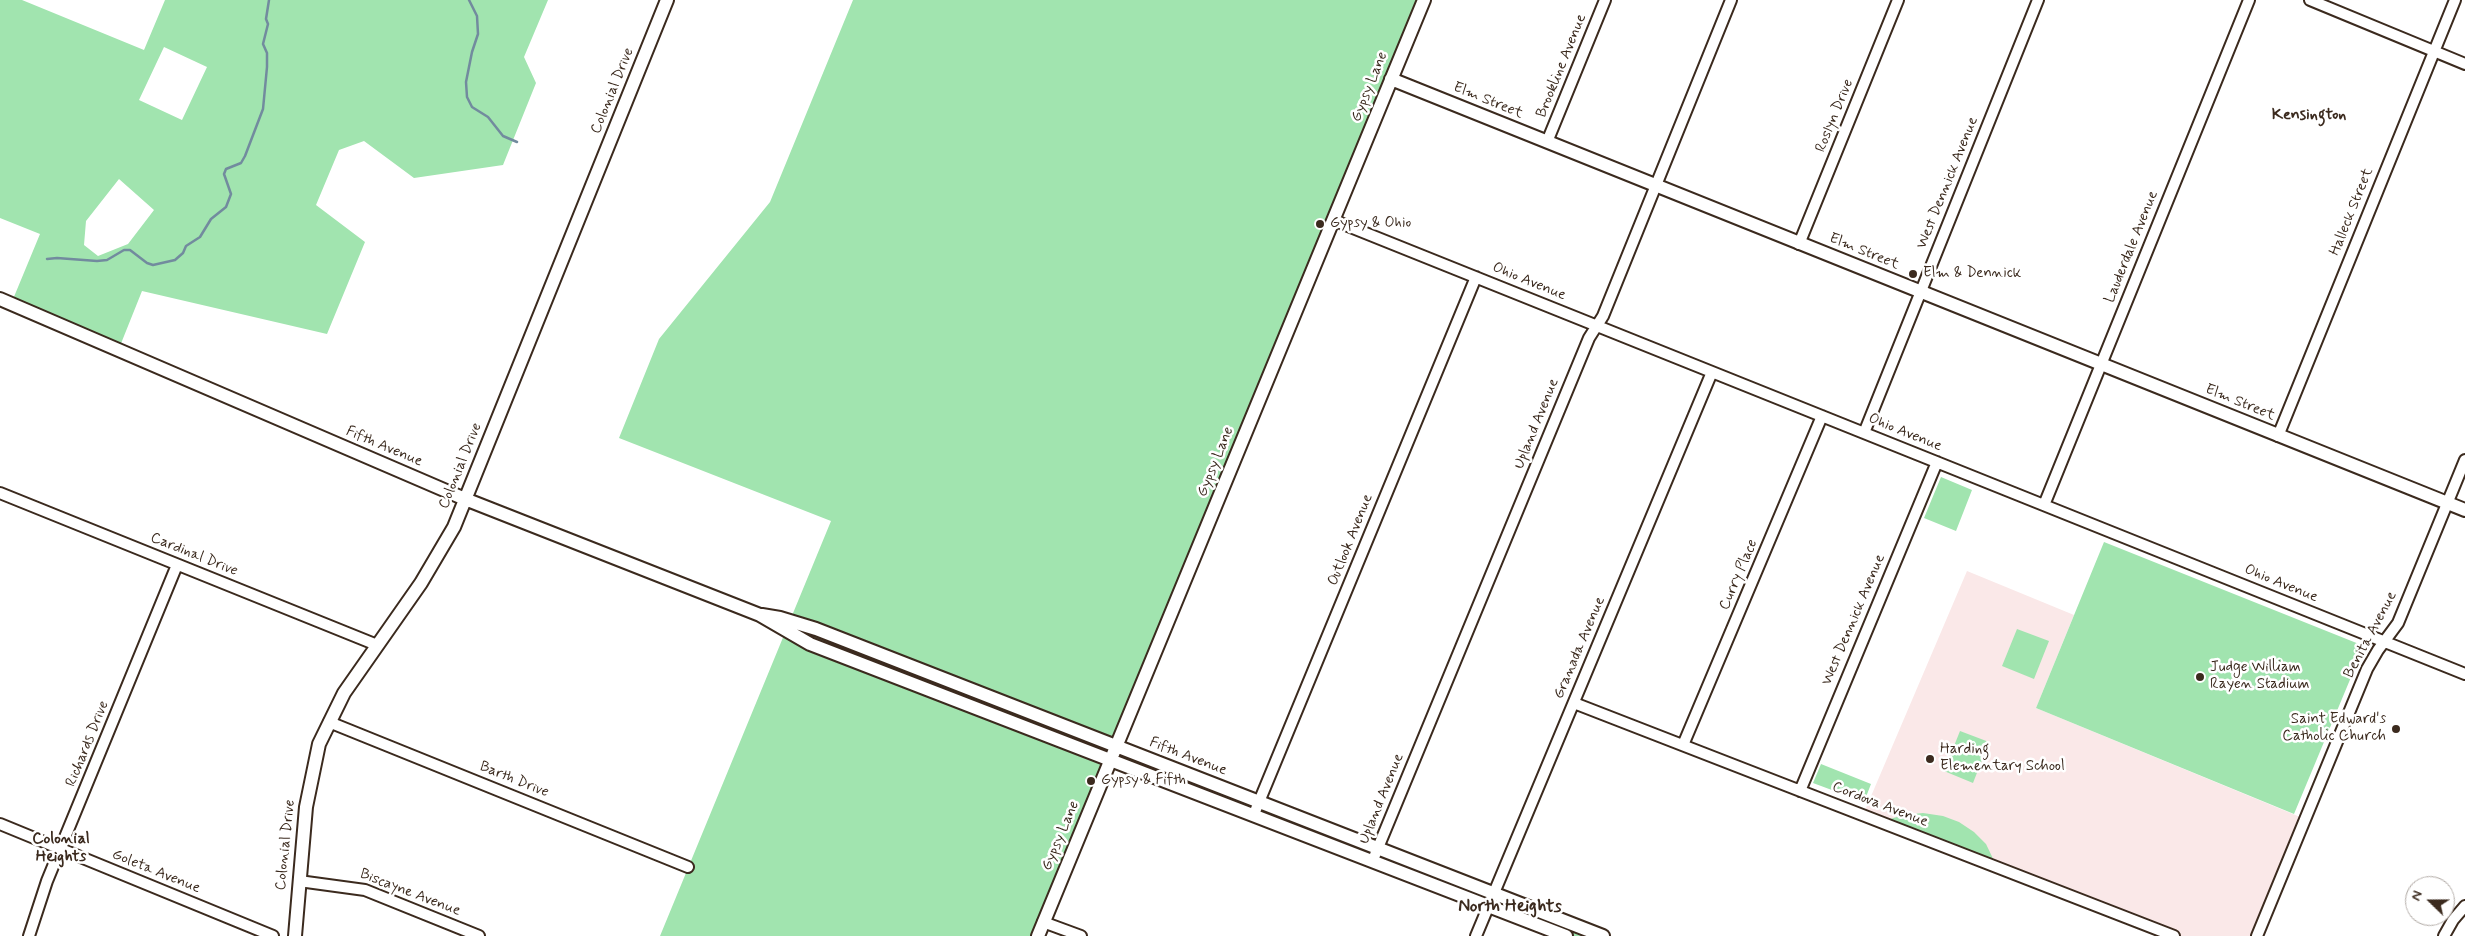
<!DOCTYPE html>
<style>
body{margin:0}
#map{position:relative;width:2465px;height:936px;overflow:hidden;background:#fff;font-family:Mynerve,sans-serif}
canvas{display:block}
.north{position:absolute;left:2405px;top:876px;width:50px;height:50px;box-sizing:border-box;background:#fff;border:1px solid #b1aaa5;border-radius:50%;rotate:292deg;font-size:14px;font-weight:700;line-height:20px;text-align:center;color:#3b2a1e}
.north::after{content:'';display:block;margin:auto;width:18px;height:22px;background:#3b2a1e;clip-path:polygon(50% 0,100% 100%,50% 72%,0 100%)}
</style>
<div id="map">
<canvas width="2465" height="936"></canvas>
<div class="north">N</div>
</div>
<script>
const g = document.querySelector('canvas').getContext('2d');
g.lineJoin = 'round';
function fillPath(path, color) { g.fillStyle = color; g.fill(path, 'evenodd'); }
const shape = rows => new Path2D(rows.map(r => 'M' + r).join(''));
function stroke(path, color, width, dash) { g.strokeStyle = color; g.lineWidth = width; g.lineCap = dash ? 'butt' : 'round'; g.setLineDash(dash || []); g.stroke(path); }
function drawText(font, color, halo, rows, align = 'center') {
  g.font = font + ' Mynerve,sans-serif'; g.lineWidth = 5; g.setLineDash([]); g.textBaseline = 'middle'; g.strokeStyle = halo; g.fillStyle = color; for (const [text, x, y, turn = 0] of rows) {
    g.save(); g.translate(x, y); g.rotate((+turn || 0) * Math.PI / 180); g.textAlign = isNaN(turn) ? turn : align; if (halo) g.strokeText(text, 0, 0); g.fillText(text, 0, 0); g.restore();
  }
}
const built = shape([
 [1967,571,2074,615,2036,708,2305,819,2257,936,2174,936,1863,815]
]);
const green = shape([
 [0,0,22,0,144,50,165,0,548,0,524,57,536,83,503,165,414,178,364,141,339,150,316,205,365,242,327,334,142,291,118,351,11,304,40,234,0,218],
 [164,47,207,67,182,120,139,100],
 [119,179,154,210,128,244,98,256,84,245,86,221],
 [853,0,1424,0,1116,747,1603,936,1566,936,1110,761,1038,936,660,936,831,521,619,438,659,339,770,202],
 [1941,477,1972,490,1956,531,1924,518],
 [2104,542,2364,646,2294,814,2036,708],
 [2017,629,2049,641,2034,679,2002,666],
 [1960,731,1989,742,1973,783,1944,771],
 [1821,764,1871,784,1864,802,1813,783],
 [1923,813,1943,816,1959,822,1974,832,1986,844,1997,867,1881,822,1903,815]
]);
const stream = shape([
 [469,0,477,16,478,34,472,52,466,82,467,97,472,107,488,117,503,136,517,142],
 [47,259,57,258,97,261,107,260,124,250,130,250,147,263,153,265,175,260,183,253,186,246,200,237,211,219,226,207,231,194,224,174,226,169,241,163,245,156,263,109,267,67,267,53,263,44,268,24,266,19,269,0]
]);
const minor = shape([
 [2310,0,2465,64],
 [1547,142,1605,0],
 [1333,220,2465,674],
 [1799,244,1898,0],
 [1864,433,2038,0],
 [2278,436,2455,0],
 [0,493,377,645],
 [2044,505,2249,0],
 [1574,703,2174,936],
 [329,722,688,867],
 [1683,745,1822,416],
 [1800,791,1937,462],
 [1254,814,1476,277],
 [0,824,273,936],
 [1375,855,1589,338,1603,316,1731,0],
 [299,881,365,890,479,936],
 [1043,922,1081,936],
 [29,936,47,881,177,565],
 [1476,936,1712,372],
 [2257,936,2367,669,2378,650,2398,623,2465,460],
 [2444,936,2453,920,2465,906]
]);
const tertiary = shape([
 [1391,79,2465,510],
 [0,299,465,499,760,615,810,644,1566,936],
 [762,615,780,618,816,629,1603,936],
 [295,936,306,807,319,744,344,693,421,583,454,527,667,0],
 [1038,936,1424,0]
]);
const markers = [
 [1320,224,5,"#3b2a1e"],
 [1913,274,5,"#3b2a1e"],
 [2200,677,5,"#3b2a1e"],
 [2396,729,5,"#3b2a1e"],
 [1930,759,5,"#3b2a1e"],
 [1091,781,5,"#3b2a1e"]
];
const streetNames = [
 ["Brookline Avenue",1562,66,-68],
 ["Gypsy Lane",1370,87,-68],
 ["Colonial Drive",613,91,-68],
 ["Elm Street",1488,101,22],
 ["Roslyn Drive",1835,116,-68],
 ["West Dennick Avenue",1948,183,-68],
 ["Halleck Street",2352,212,-68],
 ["Lauderdale Avenue",2132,247,-68],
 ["Elm Street",1864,252,22],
 ["Ohio Avenue",1529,282,22],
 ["Elm Street",2240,403,22],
 ["Upland Avenue",1537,424,-68],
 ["Ohio Avenue",1905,433,22],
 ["Fifth Avenue",384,447,23],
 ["Gypsy Lane",1216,462,-68],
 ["Colonial Drive",461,466,-68],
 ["Outlook Avenue",1351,540,-68],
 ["Cardinal Drive",194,555,22],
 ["Curry Place",1739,575,-67],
 ["Ohio Avenue",2281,584,22],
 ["West Dennick Avenue",1854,620,-67],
 ["Benita Avenue",2371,635,-62],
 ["Granada Avenue",1580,648,-67],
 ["Richards Drive",88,744,-68],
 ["Fifth Avenue",1188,757,21],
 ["Barth Drive",514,780,22],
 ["Upland Avenue",1382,799,-68],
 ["Cordova Avenue",1880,805,21],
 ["Gypsy Lane",1061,836,-67],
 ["Colonial Drive",286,845,-84],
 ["Goleta Avenue",156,872,22],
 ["Biscayne Avenue",410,893,21]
];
const poiNames = [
 ["Gypsy & Ohio",1330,224],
 ["Elm & Dennick",1923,274],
 ["Judge William",2210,668],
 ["Rayen Stadium",2210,685],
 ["Saint Edward's",2386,720,"right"],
 ["Catholic Church",2386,737,"right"],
 ["Harding",1940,750],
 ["Elementary School",1940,767],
 ["Gypsy & Fifth",1101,781]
];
const neighbourhoodNames = [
 ["Kensington",2309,116],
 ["Colonial",61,840],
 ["Heights",61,858]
];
const quarterNames = [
 ["North Heights",1510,907]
];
fillPath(built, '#fae8e8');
fillPath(green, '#a1e4af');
stroke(stream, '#728b9e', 2.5);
stroke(minor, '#3b2a1e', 14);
stroke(tertiary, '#3b2a1e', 16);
stroke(minor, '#fff', 10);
stroke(tertiary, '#fff', 12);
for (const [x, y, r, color] of markers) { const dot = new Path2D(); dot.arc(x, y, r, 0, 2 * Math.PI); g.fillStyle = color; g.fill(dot); stroke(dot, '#fff', 2); }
drawText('15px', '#3b2a1e', '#fff', streetNames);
drawText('15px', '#3b2a1e', '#fff', poiNames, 'left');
drawText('bold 16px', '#3b2a1e', '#fff', neighbourhoodNames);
drawText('bold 18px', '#3b2a1e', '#fff', quarterNames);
</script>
